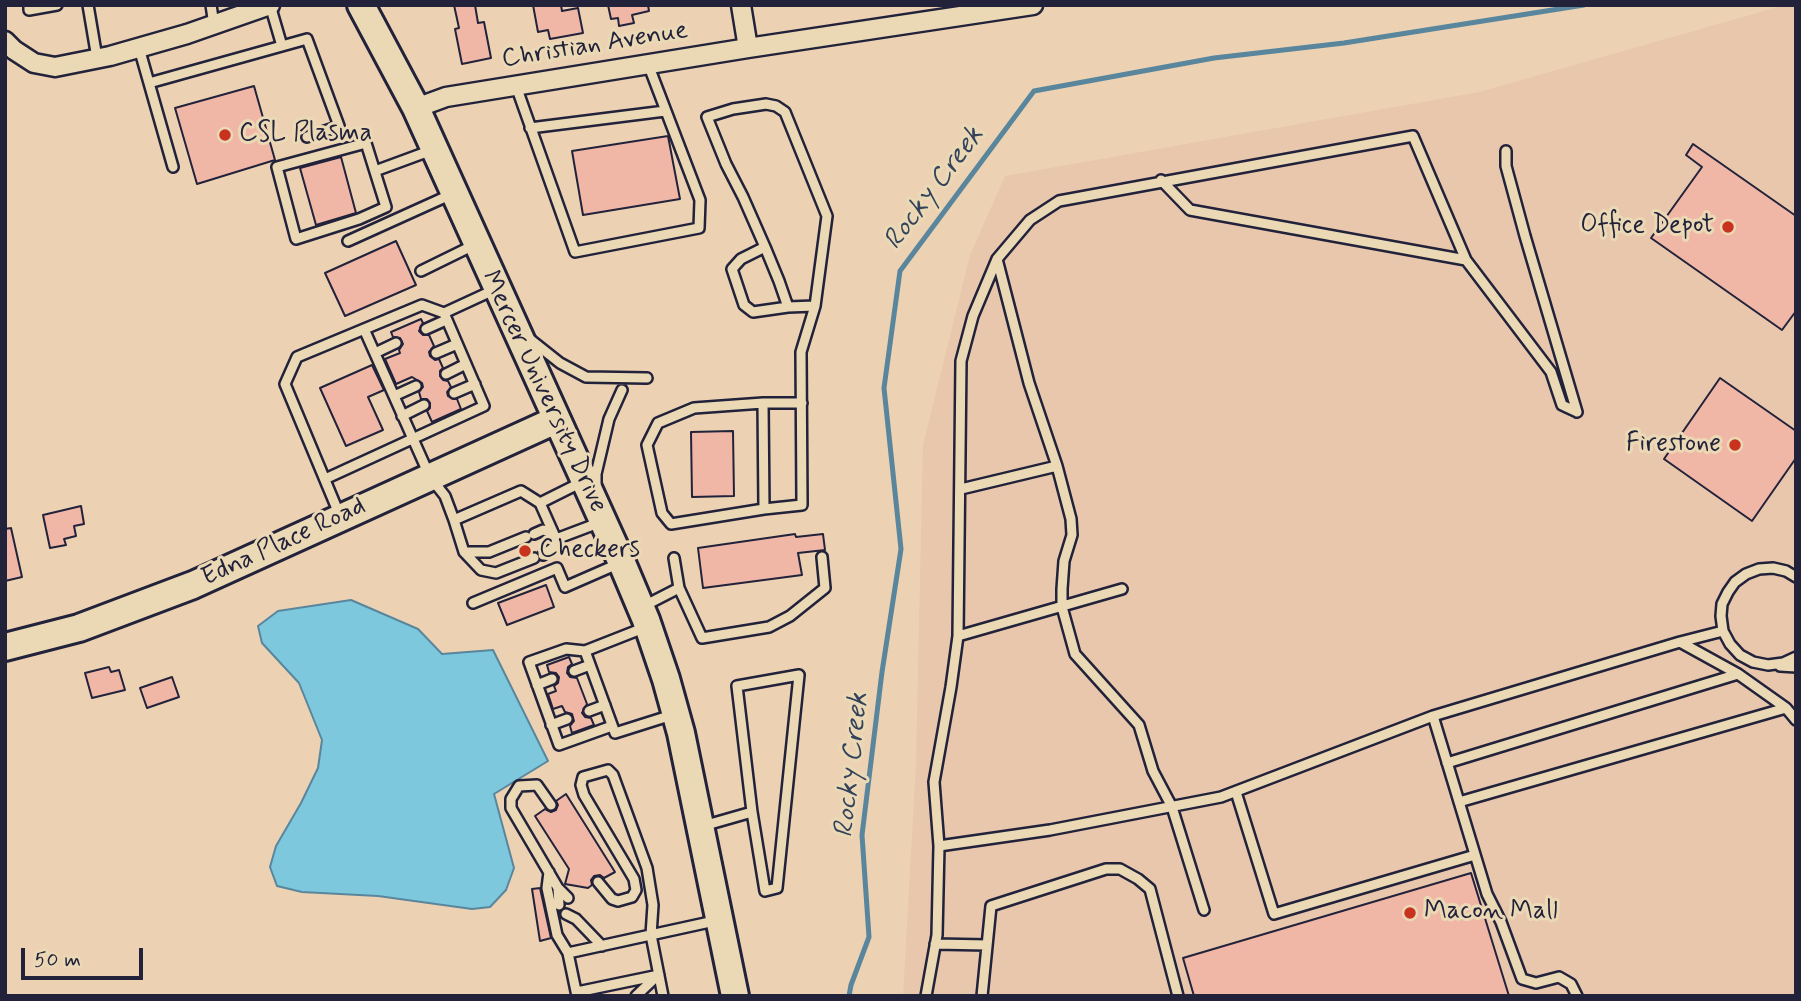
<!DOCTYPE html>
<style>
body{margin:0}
#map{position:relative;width:1801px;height:1001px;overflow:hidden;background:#ecd2b3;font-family:Mynerve,sans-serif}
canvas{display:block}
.frame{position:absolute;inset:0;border:7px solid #22223b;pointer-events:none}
.scale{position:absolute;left:21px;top:948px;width:122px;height:32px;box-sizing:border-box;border:4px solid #22223b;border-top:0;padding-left:9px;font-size:21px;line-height:24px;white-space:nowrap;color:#22223b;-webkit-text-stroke:5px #ebd9b6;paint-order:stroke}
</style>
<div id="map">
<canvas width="1801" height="1001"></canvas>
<div class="frame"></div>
<div class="scale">50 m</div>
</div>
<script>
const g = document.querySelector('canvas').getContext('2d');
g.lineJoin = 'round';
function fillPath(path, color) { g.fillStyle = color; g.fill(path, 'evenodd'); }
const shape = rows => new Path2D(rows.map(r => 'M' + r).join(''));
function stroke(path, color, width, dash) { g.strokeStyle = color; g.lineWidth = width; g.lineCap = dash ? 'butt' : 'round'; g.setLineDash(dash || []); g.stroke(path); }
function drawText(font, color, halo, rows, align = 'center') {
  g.font = font + ' Mynerve,sans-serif'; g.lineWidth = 6; g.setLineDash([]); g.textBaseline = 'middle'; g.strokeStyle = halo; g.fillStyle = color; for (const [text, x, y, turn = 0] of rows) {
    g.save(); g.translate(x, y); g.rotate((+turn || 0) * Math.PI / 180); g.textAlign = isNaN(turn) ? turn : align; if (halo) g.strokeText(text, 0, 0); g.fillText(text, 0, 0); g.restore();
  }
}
const built = shape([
 [1785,5,1796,5,1796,996,903,996,916,763,923,445,970,255,1005,176,1479,92]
]);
const water = shape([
 [351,600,418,629,442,654,493,650,548,761,494,794,514,868,506,890,490,907,472,909,378,896,302,892,277,886,270,867,276,846,301,803,318,768,322,740,299,683,262,643,258,626,278,611,351,600]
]);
const stream = shape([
 [849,996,851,985,869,937,862,835,882,672,901,549,884,388,900,271,1034,91,1214,58,1344,43,1584,5]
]);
const building = shape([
 [454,5,475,5,478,23,484,22,491,58,462,64,455,29,459,28,454,5],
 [533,5,561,5,562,11,578,8,583,33,550,39,548,30,538,32,533,5],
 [608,5,648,5,649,11,632,15,634,23,619,26,618,18,611,19,608,5],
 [254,86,275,160,197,184,175,108,254,86],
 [668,136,680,199,583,215,572,151,668,136],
 [1693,144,1796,216,1796,311,1782,330,1651,238,1702,167,1686,155,1693,144],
 [341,157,356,213,316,225,300,168,341,157],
 [396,241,416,285,345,316,325,273,396,241],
 [421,319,423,323,419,331,423,335,429,335,434,346,429,352,430,356,435,360,439,359,443,368,440,371,440,376,443,380,448,381,451,387,447,392,448,396,457,399,461,409,432,422,427,411,430,408,430,403,427,399,421,399,419,392,423,387,422,383,412,377,396,384,385,359,400,353,399,350,403,344,400,338,393,337,391,332,421,319],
 [372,365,384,390,368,397,383,430,346,446,320,388,372,365],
 [1720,378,1796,431,1796,458,1752,521,1664,459,1720,378],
 [733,431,734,496,692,497,691,432,733,431],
 [81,506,84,524,74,526,76,536,64,539,66,545,50,548,43,515,81,506],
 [11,528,22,577,5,581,5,529,11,528],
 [795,534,796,537,823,534,825,550,798,553,802,575,703,588,698,548,795,534],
 [546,585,554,607,507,625,498,603,546,585],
 [569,657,572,664,568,667,567,673,570,677,577,678,587,704,582,713,585,717,591,718,594,725,572,733,570,726,574,721,572,714,565,712,562,706,553,709,548,694,556,691,554,686,558,683,559,677,556,673,549,672,547,665,569,657],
 [109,667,111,672,119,670,125,690,92,698,85,673,109,667],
 [172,677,179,697,147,708,140,688,172,677],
 [566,794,615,872,604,878,600,875,594,876,591,880,592,885,588,888,565,884,569,869,535,816,545,809,551,812,556,810,558,805,556,801,566,794],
 [1471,873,1509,996,1194,996,1183,958,1471,873],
 [540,888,551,938,540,941,532,889,540,888]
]);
const lane = shape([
 [29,5,29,10,57,5],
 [88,5,97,58],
 [211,5,214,25],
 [270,5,282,46],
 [139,48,173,167],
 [149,83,307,39,339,126,307,137],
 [516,86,575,252,699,228,700,200,648,64],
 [530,128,665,111],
 [366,143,386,207,359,219,296,239,277,167,366,143],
 [1506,151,1506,166,1525,236,1577,412],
 [375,171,432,150],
 [1161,180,1190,210,1466,260],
 [348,241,452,194],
 [765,247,741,259,732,269,744,305,753,312,788,307,815,306,827,216,785,112,776,106,766,104,733,109,707,117,726,164,743,197,765,247,779,281,788,307],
 [997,259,1029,383,1057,466,1071,519,1072,535,1064,561,1062,589,1062,607,1075,654,1139,725,1153,771,1172,807,1204,910],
 [421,271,474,245],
 [364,329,430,477,445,496,454,520,521,491,540,503,556,539,556,546,543,555],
 [426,329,446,320],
 [531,340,560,363,586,377,647,378],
 [375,353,396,343],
 [436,353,457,344],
 [446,374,466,364],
 [454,393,475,384],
 [394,396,416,386],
 [763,403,802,403],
 [402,416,424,405],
 [325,479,484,406,444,313],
 [596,484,596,474,609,419,622,390],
 [961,489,1057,466],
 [540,503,582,482],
 [764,509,671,524,662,513,647,445,658,423,694,408,763,403,764,509,802,505,801,352,815,306],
 [340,516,285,384,297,357,422,305,444,313,496,289],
 [454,520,464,552,481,570,496,573,534,558],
 [534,534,543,530,550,532,556,539,601,522],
 [464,552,489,552,526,537],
 [1796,577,1786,571,1773,568,1759,569,1746,574,1735,582,1728,592,1722,604,1721,616,1723,631,1730,644,1740,655,1753,662,1768,665,1783,663,1796,657],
 [679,588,702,638,769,627,790,616,825,588,822,557],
 [473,603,557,568,565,587,620,563],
 [642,607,679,588,674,558],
 [646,627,585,651,615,733,672,715],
 [958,636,1122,589],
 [1680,642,1723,631],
 [585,651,566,649,529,662,559,745,612,726],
 [1780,666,1796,667],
 [574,671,590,665],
 [537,685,552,679],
 [589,711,605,705],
 [1433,716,1487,894,1501,922,1522,979,1536,983,1559,977,1571,984,1577,996],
 [551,725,567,719],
 [1447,763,1738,674],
 [1236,792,1274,914,1475,855],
 [1459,802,1786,708,1796,720],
 [551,805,537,785,519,786,511,799,511,808,558,888,568,898],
 [703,826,752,812,765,891,777,888,799,675,737,686,752,812],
 [939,846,1050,830,1221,797,1433,716,1680,642,1738,674,1786,708],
 [549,872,547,888,557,935,568,953],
 [598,882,612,899,618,901,632,897,636,890,634,879,584,795,581,785,583,777,608,770,613,775,647,868,653,905,651,935,663,996],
 [558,888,559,905],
 [566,914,576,919,602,946],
 [935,944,987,945],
 [577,992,659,975],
 [577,996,568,953,719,920],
 [636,996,657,976],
 [926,996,937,935,939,846,934,782,951,687,958,636,961,361,973,316,997,259,1030,220,1059,201,1413,136,1466,260,1551,372,1562,405,1577,412],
 [982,996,991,906,1106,869,1120,869,1138,879,1150,889,1178,996]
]);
const street = shape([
 [741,5,748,48],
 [5,41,14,50,34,63,55,67,110,56,187,34,270,5],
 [416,108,446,97,748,48,1033,5]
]);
const secondary = shape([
 [361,5,416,108,622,563,646,620,666,679,681,733,735,996],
 [5,647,79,628,193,585,556,420]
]);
const markers = [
 [225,135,7,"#c8321e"],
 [1728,227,7,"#c8321e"],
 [1735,445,7,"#c8321e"],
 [525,551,7,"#c8321e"],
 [1410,913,7,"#c8321e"]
];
const streetNames = [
 ["Christian Avenue",595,46,-9],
 ["Mercer University Drive",543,392,65],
 ["Edna Place Road",284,543,-25]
];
const poiNames = [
 ["CSL Plasma",239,135],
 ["Office Depot",1714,227,"right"],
 ["Firestone",1721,445,"right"],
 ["Checkers",539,551],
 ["Macon Mall",1424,913]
];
const waterNames = [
 ["Rocky Creek",935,189,-53],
 ["Rocky Creek",853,765,-84]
];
fillPath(built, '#e9c7ad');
fillPath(water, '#7dc8dd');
stroke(water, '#59869c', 2);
stroke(stream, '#59869c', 5);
fillPath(building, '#f0b7a7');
stroke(building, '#22223b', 2);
stroke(lane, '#22223b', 14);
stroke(street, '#22223b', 23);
stroke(secondary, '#22223b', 32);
stroke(lane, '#ebd9b6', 9);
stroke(street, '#ebd9b6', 18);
stroke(secondary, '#ebd9b6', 26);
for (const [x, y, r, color] of markers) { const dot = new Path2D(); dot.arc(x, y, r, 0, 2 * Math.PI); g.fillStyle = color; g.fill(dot); stroke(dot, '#ebd9b6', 2.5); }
drawText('26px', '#22223b', '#ebd9b6', streetNames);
drawText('26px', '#22223b', '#ebd9b6', poiNames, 'left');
drawText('italic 28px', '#34435b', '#ebd9b6', waterNames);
</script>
